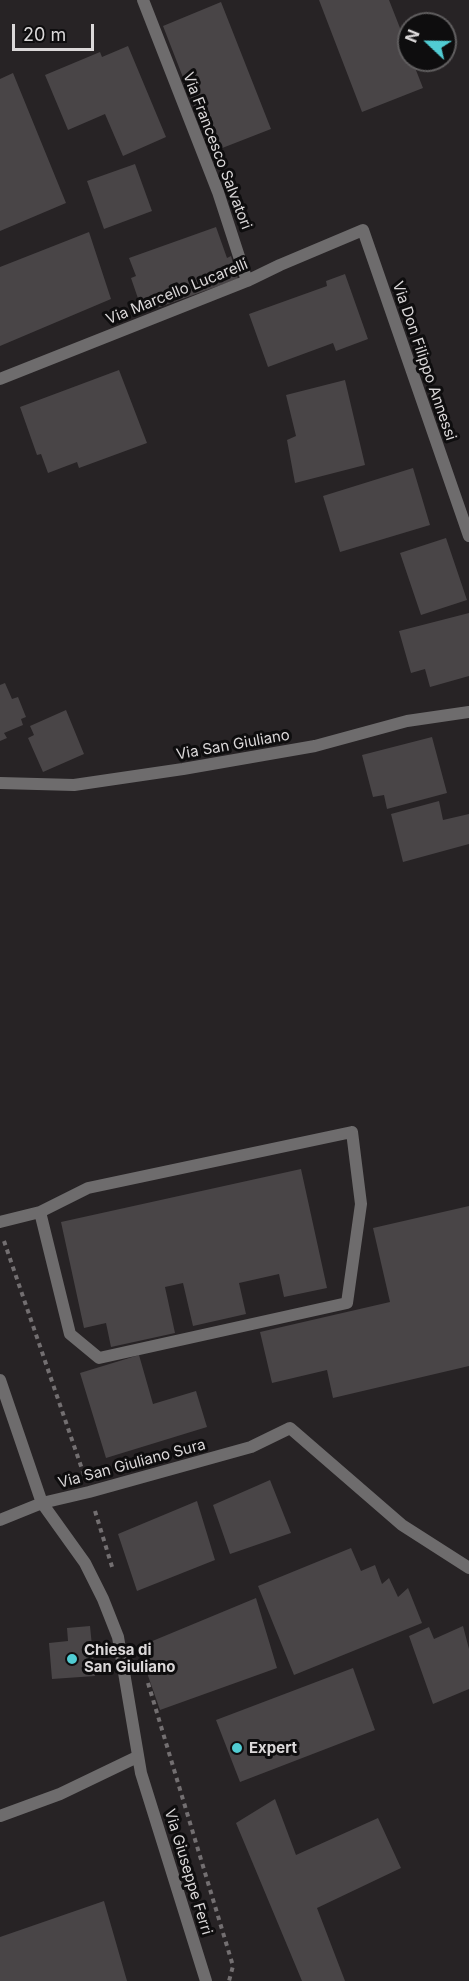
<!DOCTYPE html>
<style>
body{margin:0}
#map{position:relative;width:469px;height:1981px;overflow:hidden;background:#272325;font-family:Inter,sans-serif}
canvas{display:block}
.north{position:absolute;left:397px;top:12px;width:60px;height:60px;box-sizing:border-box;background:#0e0d0e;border:2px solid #605e5f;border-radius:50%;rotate:292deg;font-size:16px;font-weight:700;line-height:24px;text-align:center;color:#dbd8d9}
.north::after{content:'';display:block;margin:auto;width:21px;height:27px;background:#51ccd3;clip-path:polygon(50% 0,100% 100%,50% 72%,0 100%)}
.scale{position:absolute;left:12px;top:24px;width:82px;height:27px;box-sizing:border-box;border:3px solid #dbd8d9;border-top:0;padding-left:8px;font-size:18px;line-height:21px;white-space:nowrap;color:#dbd8d9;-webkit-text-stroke:4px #0e0d0e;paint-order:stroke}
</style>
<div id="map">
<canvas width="469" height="1981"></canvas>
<div class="north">N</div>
<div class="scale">20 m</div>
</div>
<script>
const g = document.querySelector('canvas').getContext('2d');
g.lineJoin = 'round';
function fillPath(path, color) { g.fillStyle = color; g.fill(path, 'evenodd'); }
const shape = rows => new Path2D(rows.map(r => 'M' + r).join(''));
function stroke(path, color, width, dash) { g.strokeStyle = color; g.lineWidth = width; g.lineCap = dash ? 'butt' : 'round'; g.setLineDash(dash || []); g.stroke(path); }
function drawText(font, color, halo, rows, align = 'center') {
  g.font = font + ' Inter,sans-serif'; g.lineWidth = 6; g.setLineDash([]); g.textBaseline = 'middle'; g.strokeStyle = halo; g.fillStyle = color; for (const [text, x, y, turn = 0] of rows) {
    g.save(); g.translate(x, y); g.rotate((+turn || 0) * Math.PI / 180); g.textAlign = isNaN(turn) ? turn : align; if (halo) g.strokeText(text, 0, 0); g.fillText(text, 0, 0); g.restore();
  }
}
const building = shape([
 [319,0,389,0,409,51,409,60,412,60,423,88,362,112],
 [221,2,271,129,212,152,163,26],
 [128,46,166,137,123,156,105,114,68,130,45,75,100,52,102,57],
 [13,73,66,203,0,231,0,79],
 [135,164,152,211,104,229,87,181],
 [216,227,227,258,231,256,238,279,143,313,131,278,136,276,129,258],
 [89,232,111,299,0,346,0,267],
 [345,274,368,339,336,351,333,343,268,367,249,314,327,286,326,281],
 [119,370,147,443,79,468,77,462,48,473,41,454,37,455,20,407],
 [345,380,365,465,295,483,287,440,296,436,286,395],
 [413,468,430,525,340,552,323,496],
 [446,538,467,600,421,615,400,553],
 [469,613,469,676,430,687,425,669,411,673,399,631],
 [5,683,12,699,18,697,26,717,21,719,23,725,4,733,7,738,0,741,0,685],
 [66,710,84,754,43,772,28,738,34,735,30,726],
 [432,737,447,793,387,809,384,795,373,797,362,755],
 [439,801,443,820,469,814,469,844,403,862,391,814],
 [301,1169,327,1288,284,1297,279,1274,239,1283,246,1314,193,1326,183,1283,165,1287,175,1333,111,1347,106,1323,84,1328,61,1222],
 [469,1206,469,1366,333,1398,327,1370,272,1383,260,1332,390,1302,373,1228],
 [139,1355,153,1404,196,1391,207,1427,106,1458,80,1373],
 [270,1480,291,1533,230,1554,213,1505],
 [197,1501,215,1560,137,1591,118,1534],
 [351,1548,361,1571,375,1565,382,1584,389,1578,398,1597,408,1588,422,1623,294,1675,258,1586],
 [256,1598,277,1668,160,1710,138,1647],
 [90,1626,95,1676,52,1679,49,1643,68,1641,67,1628],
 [463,1626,469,1649,469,1689,433,1704,409,1636,429,1627,434,1639],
 [353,1668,375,1730,240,1782,216,1720],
 [275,1799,296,1855,378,1818,401,1868,317,1908,345,1981,302,1981,236,1823],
 [104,1901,127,1981,0,1981,0,1937]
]);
const path = shape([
 [4,1241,84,1475],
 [95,1511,113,1570],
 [148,1683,233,1966,229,1981]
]);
const service = shape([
 [0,1222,40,1212,70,1334,99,1358,347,1303,361,1204,352,1132,88,1188,40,1212]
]);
const minor = shape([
 [143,0,218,192,247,281],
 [0,379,247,281,280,265,363,230,469,536],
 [0,783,74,785,183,769,315,746,407,721,469,712],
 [0,1380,42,1503,85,1563,103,1599,118,1637,141,1773,206,1981],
 [0,1520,42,1503,89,1492,251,1447,290,1428,402,1525,469,1568],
 [0,1816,60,1794,137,1757]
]);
const markers = [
 [72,1659,6,"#51ccd3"],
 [237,1748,6,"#51ccd3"]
];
const streetNames = [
 ["Via Francesco Salvatori",217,151,69],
 ["Via Marcello Lucarelli",177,292,-22],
 ["Via Don Filippo Annessi",424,361,71],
 ["Via San Giuliano",233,745,-10],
 ["Via San Giuliano Sura",132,1464,-15],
 ["Via Giuseppe Ferri",188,1872,73]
];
const poiNames = [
 ["Chiesa di",84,1650],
 ["San Giuliano",84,1667],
 ["Expert",249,1748]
];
fillPath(building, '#494547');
stroke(path, '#736f71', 4, [4.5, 4.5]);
stroke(service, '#6e6c6d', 12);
stroke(minor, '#6e6c6d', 12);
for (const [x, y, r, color] of markers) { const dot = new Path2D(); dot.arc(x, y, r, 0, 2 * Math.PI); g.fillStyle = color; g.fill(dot); stroke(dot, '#0e0d0e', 2); }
drawText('15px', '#dbd8d9', '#0e0d0e', streetNames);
drawText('bold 15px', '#dbd8d9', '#0e0d0e', poiNames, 'left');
</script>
